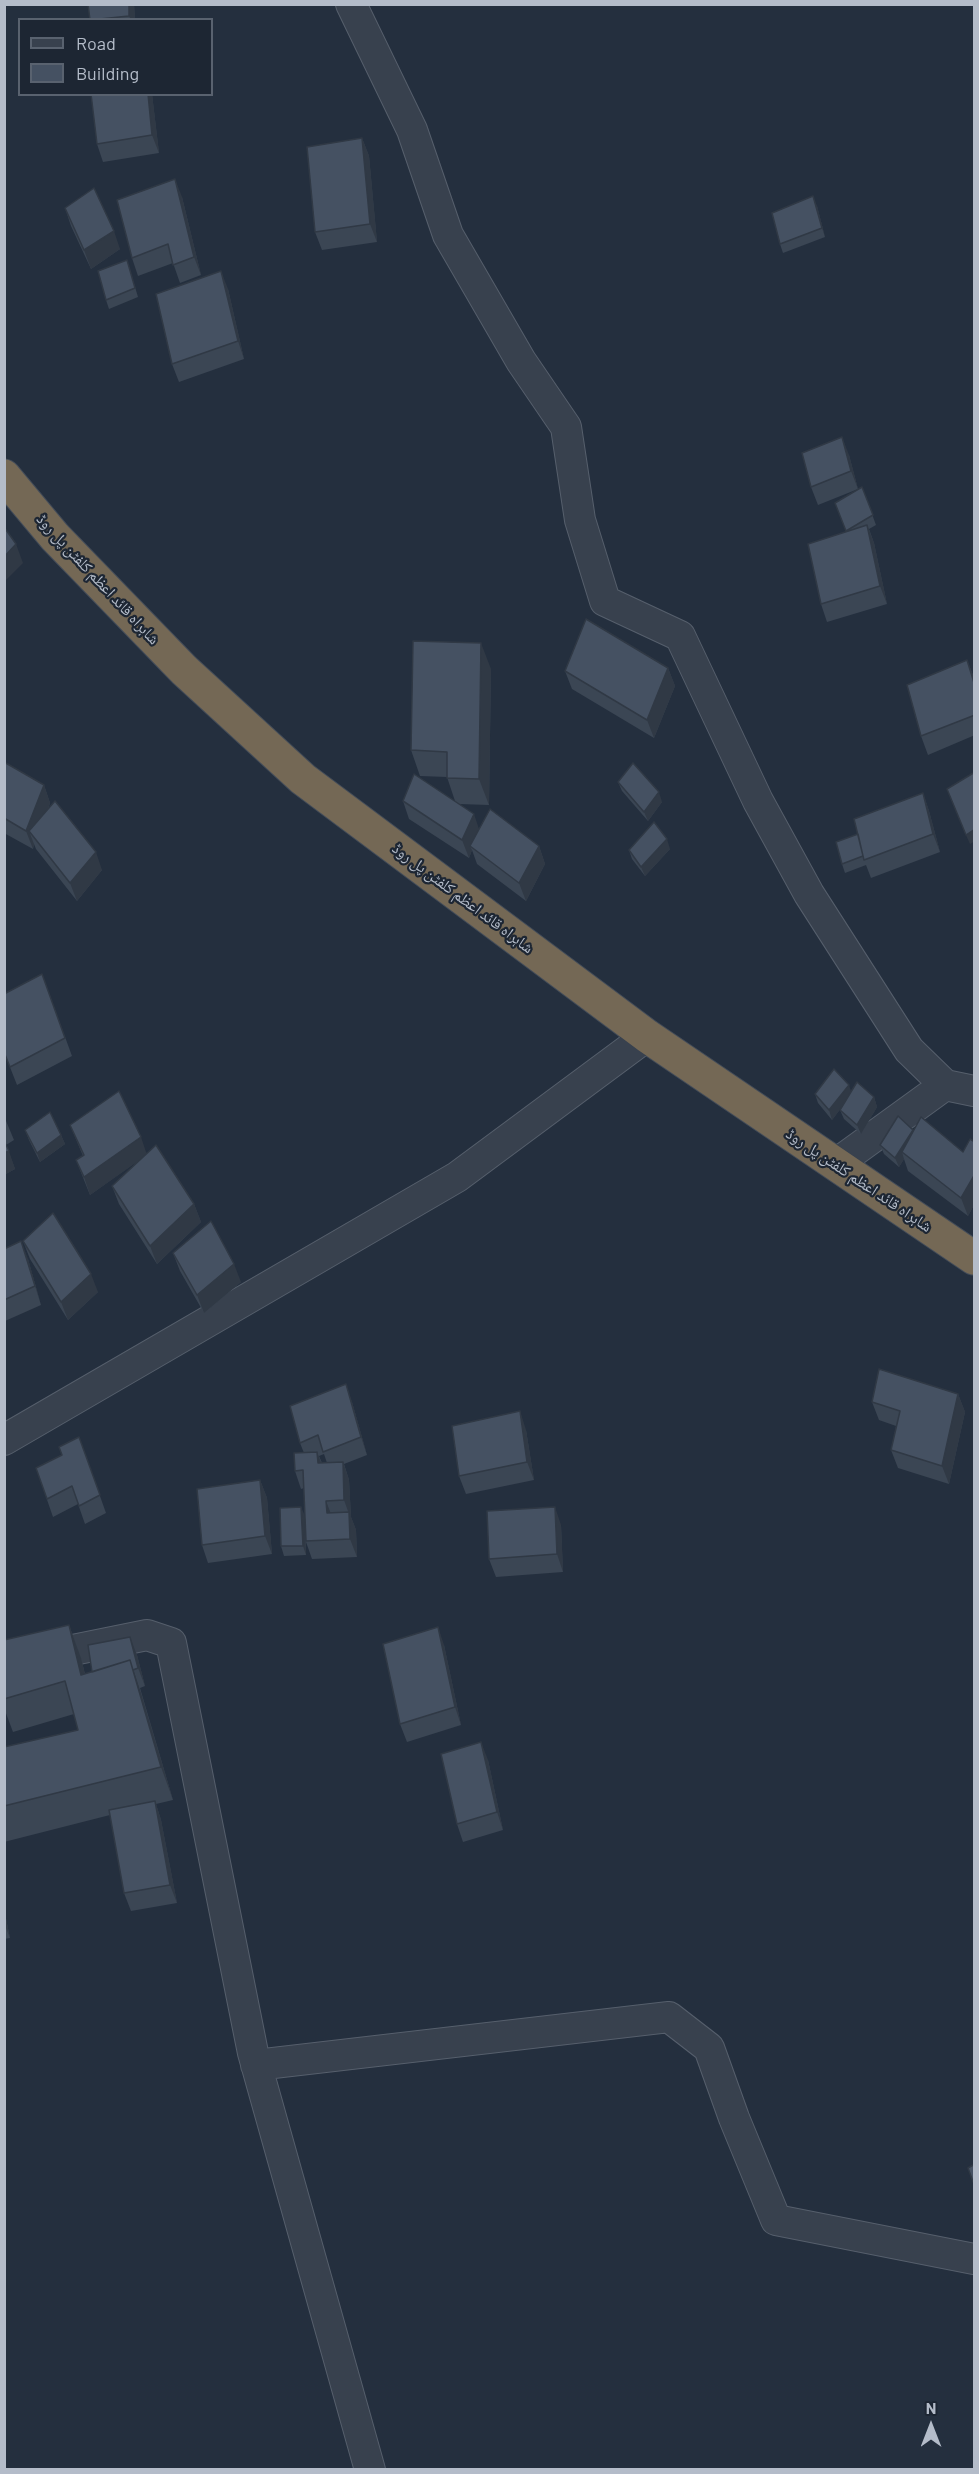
<!DOCTYPE html>
<meta charset="utf-8">
<style>
body{margin:0}
#map{position:relative;width:979px;height:2474px;overflow:hidden;background:#242f3e;font-family:Barlow,sans-serif}
canvas{display:block}
.frame{position:absolute;inset:0;border:6px solid #b4bcc9;pointer-events:none}
.legend{position:absolute;left:18px;top:18px;width:195px;height:78px;box-sizing:border-box;background:#1d2633;border:2px solid #59626f;margin:0;padding:8px 10px;list-style:none;font-size:18px;color:#b4bcc9}
.legend li{display:flex;align-items:center;gap:12px;height:30px}
.legend b{width:30px;border:2px solid #59626f}
.north{position:absolute;left:901px;top:2396px;width:60px;height:60px;-webkit-text-stroke:4px #1d2633;paint-order:stroke;rotate:0deg;font-size:16px;font-weight:700;line-height:24px;text-align:center;color:#b4bcc9}
.north::after{content:'';display:block;margin:auto;width:21px;height:27px;background:#b4bcc9;clip-path:polygon(50% 0,100% 100%,50% 72%,0 100%)}
</style>
<div id="map">
<canvas width="979" height="2474"></canvas>
<div class="frame"></div>
<ul class="legend">
<li><b style="height:8px;background:#38414e"></b>Road</li>
<li><b style="height:16px;background:#455162"></b>Building</li>
</ul>
<div class="north">N</div>
</div>
<script>
const g = document.querySelector('canvas').getContext('2d');
g.lineJoin = 'round';
const shape = rows => new Path2D(rows.map(r => 'M' + r).join(''));
function stroke(path, color, width, dash) { g.strokeStyle = color; g.lineWidth = width; g.lineCap = dash ? 'butt' : 'round'; g.setLineDash(dash || []); g.stroke(path); }
function fillPath(path, color) { g.fillStyle = color; g.fill(path, 'evenodd'); }
function drawText(font, color, halo, rows, align = 'center') {
  g.font = font + ' Barlow,"Noto Naskh Arabic",sans-serif'; g.lineWidth = 4.5; g.setLineDash([]); g.textBaseline = 'middle'; g.strokeStyle = halo; g.fillStyle = color; for (const [text, x, y, turn = 0] of rows) {
    g.save(); g.translate(x, y); g.rotate((+turn || 0) * Math.PI / 180); g.textAlign = isNaN(turn) ? turn : align; if (halo) g.strokeText(text, 0, 0); g.fillText(text, 0, 0); g.restore();
  }
}
const street = shape([
 [351,4,412,130,448,235,521,361,566,427,580,520,605,601,680,636,758,801,809,894,909,1050,945,1085],
 [836,1164,945,1085,974,1091],
 [4,1440,457,1177,647,1036],
 [4,1664,147,1635,171,1643,253,2053,370,2470],
 [256,2065,669,2017,709,2048,734,2118,776,2220,974,2259]
]);
const highway = shape([
 [4,476,55,537,184,670,303,779,647,1036,974,1258]
]);
const wall = shape([
 [88,4,134,4,135,20,90,20],
 [152,94,159,153,103,162,97,144],
 [362,138,369,156,377,242,322,250,315,232],
 [182,197,201,275,180,283,173,263,138,276,132,258],
 [817,206,825,237,783,253,780,244],
 [65,208,120,249,91,269,71,226],
 [127,260,138,297,109,309,106,300],
 [228,289,244,359,179,382,172,364],
 [849,455,858,489,818,505,811,487],
 [862,487,876,525,869,529,874,543,887,604,827,622,821,604],
 [967,660,975,680,975,735,928,755,921,736],
 [668,668,675,686,654,738,572,689,565,671],
 [491,669,489,805,459,804,479,829,539,846,545,864,526,901,477,864,472,850,469,858,409,819,403,801,455,801,447,777,420,776,411,750],
 [4,762,44,785,50,803,48,810,102,870,77,901,36,849,34,844,33,849,4,833],
 [618,782,662,802,648,821,622,791],
 [923,793,929,811,940,852,871,878,866,865,845,873,842,864,858,834],
 [670,849,645,876,632,859,629,850],
 [42,974,72,1056,17,1085,4,1052],
 [851,1092,874,1097,877,1107,861,1134,844,1119,840,1110,841,1108,832,1120,818,1103,815,1094],
 [4,1116,14,1140,6,1145,15,1169,4,1175],
 [70,1125,147,1153,194,1204,201,1222,157,1264,119,1204,112,1186,139,1160,90,1195,76,1160,83,1156],
 [25,1130,61,1135,65,1144,40,1162,29,1140],
 [913,1130,963,1152,975,1142,975,1203,968,1216,908,1171,904,1159,899,1167,884,1154,880,1145],
 [23,1241,98,1292,68,1320,30,1259],
 [4,1249,28,1259,41,1305,5,1321],
 [173,1253,241,1282,204,1313,180,1271],
 [958,1394,965,1412,949,1484,898,1468,891,1450,896,1426,879,1420,872,1402],
 [352,1402,367,1455,344,1464,349,1480,351,1517,356,1530,357,1557,312,1559,306,1542,306,1555,284,1556,281,1546,305,1516,304,1488,301,1489,295,1471,304,1453,300,1443],
 [324,1454,327,1463,322,1463,319,1456],
 [526,1430,534,1480,466,1494,459,1476],
 [79,1437,106,1513,85,1524,78,1504,53,1517,36,1468,62,1455],
 [260,1480,267,1498,272,1554,208,1563,202,1545],
 [561,1525,563,1572,496,1577,489,1559],
 [69,1625,81,1658,85,1674,92,1672,130,1637,137,1655,145,1686,140,1688,173,1800,156,1804,161,1820,177,1903,131,1911,124,1893,110,1815,4,1842,4,1747,78,1730,74,1714,13,1732,4,1708,4,1640],
 [444,1645,461,1725,407,1742,400,1724],
 [488,1760,503,1830,463,1842,457,1824],
 [4,1909,10,1938,4,1939]
]);
const shadedWall = shape([
 [129,4,134,4,135,20,131,20,129,16],
 [148,94,152,94,159,153,152,135],
 [362,138,369,156,377,242,370,224],
 [175,179,182,197,201,275,194,257],
 [813,196,817,206,825,237,822,228],
 [114,231,120,249,91,269,84,250],
 [221,271,228,289,244,359,238,341],
 [842,437,849,455,858,489,851,471],
 [867,525,874,543,887,604,880,586],
 [16,544,23,563,4,582,4,557],
 [481,643,491,669,489,805,479,779],
 [967,660,975,680,975,686],
 [668,668,675,686,654,738,647,720],
 [44,785,50,803,36,840,29,831,34,844,33,849,26,831],
 [659,792,662,802,648,821,644,812],
 [923,793,929,811,940,852,933,834],
 [474,814,480,832,470,846,472,850,469,858,462,840],
 [975,829,975,841,970,844,966,835],
 [667,839,670,849,645,876,641,867],
 [539,846,545,864,526,901,519,883],
 [96,852,102,870,77,901,70,883],
 [849,1085,852,1094,832,1120,829,1110],
 [874,1097,877,1107,861,1134,857,1125],
 [913,1130,917,1139,902,1152,904,1159,899,1167,895,1158],
 [61,1135,65,1144,40,1162,37,1153],
 [141,1137,147,1155,90,1195,84,1177],
 [9,1151,15,1169,4,1175,4,1153],
 [974,1174,975,1203,968,1216,961,1198],
 [194,1204,201,1222,157,1264,150,1246],
 [21,1241,28,1259,41,1305,35,1286],
 [234,1264,241,1282,204,1313,197,1295],
 [91,1274,98,1292,68,1320,61,1302],
 [346,1384,352,1402,367,1455,361,1437],
 [958,1394,965,1412,949,1484,942,1466],
 [520,1411,526,1430,534,1480,527,1462],
 [317,1452,324,1470,318,1463],
 [343,1462,349,1480,351,1517,356,1530,357,1557,350,1539,349,1514,344,1500],
 [260,1480,267,1498,272,1554,265,1536],
 [326,1501,333,1519,327,1513],
 [301,1507,305,1516,306,1555,303,1546],
 [555,1507,561,1525,563,1572,557,1554],
 [69,1625,81,1658,93,1708,81,1675],
 [438,1627,444,1645,461,1725,455,1707],
 [130,1637,137,1655,145,1686,138,1668],
 [130,1660,141,1693,173,1800,161,1767],
 [481,1742,488,1760,503,1830,497,1812],
 [155,1801,161,1820,177,1903,170,1885],
 [4,1909,10,1938,4,1923]
]);
const building = shape([
 [88,4,129,4,129,16,90,20,88,4],
 [91,94,148,94,152,135,97,144,91,94],
 [362,138,370,224,315,232,307,147,362,138],
 [175,179,194,257,173,265,168,244,132,258,117,200,175,179],
 [94,188,114,231,84,250,65,208,94,188],
 [813,196,822,228,780,244,772,213,813,196],
 [127,260,135,288,106,300,98,271,127,260],
 [221,271,238,341,172,364,156,294,221,271],
 [842,437,851,471,811,487,802,453,842,437],
 [862,487,873,515,846,531,835,503,862,487],
 [867,525,880,586,821,604,808,544,867,525],
 [4,527,16,544,4,557,4,527],
 [586,619,668,668,647,720,565,671,586,619],
 [413,641,481,643,479,779,447,778,447,752,411,750,413,641],
 [967,660,975,686,975,715,921,736,907,685,967,660],
 [4,762,44,785,26,831,4,818,4,762],
 [633,763,659,792,644,812,618,782,633,763],
 [975,772,975,829,966,835,947,789,975,772],
 [414,774,474,814,462,840,403,801,414,774],
 [923,793,933,834,864,860,854,819,923,793],
 [55,801,96,852,70,883,29,831,55,801],
 [490,809,539,846,519,883,470,846,490,809],
 [654,822,667,839,641,867,629,850,654,822],
 [858,834,863,856,842,864,836,842,858,834],
 [42,974,65,1038,10,1067,4,1052,4,994,42,974],
 [834,1069,849,1085,829,1110,815,1094,834,1069],
 [857,1082,874,1097,857,1125,840,1110,857,1082],
 [119,1091,141,1137,84,1177,76,1160,84,1155,70,1125,119,1091],
 [50,1112,61,1135,37,1153,25,1130,50,1112],
 [898,1116,913,1130,895,1158,880,1145,898,1116],
 [921,1117,963,1152,970,1139,975,1142,975,1174,961,1198,902,1152,921,1117],
 [4,1141,9,1151,4,1153,4,1141],
 [156,1145,194,1204,150,1246,112,1186,156,1145],
 [53,1213,91,1274,61,1302,23,1241,53,1213],
 [211,1221,234,1264,197,1295,173,1253,211,1221],
 [21,1241,35,1286,4,1300,4,1249,21,1241],
 [879,1369,958,1394,942,1466,891,1450,900,1411,872,1402,879,1369],
 [346,1384,361,1437,323,1452,318,1435,300,1443,290,1406,346,1384],
 [520,1411,527,1462,459,1476,452,1426,520,1411],
 [79,1437,100,1495,79,1506,72,1486,47,1499,36,1468,62,1455,59,1447,79,1437],
 [317,1452,318,1463,343,1462,344,1500,326,1501,327,1513,349,1512,350,1539,306,1541,303,1470,295,1471,294,1453,317,1452],
 [260,1480,265,1536,202,1545,197,1489,260,1480],
 [301,1507,303,1546,281,1546,280,1508,301,1507],
 [555,1507,557,1554,489,1559,487,1511,555,1507],
 [69,1625,81,1675,130,1660,161,1767,4,1806,4,1747,78,1730,65,1681,4,1699,4,1640,69,1625],
 [438,1627,455,1707,400,1724,383,1644,438,1627],
 [130,1637,138,1668,133,1670,130,1660,92,1672,88,1645,130,1637],
 [481,1742,497,1812,457,1824,441,1754,481,1742],
 [155,1801,170,1885,124,1893,109,1810,155,1801],
 [975,2164,975,2187,968,2168,975,2164]
]);
const streetNames = [
 ["شاہراہ قائد اعظم کلفٹن پل روڈ",98,579,47],
 ["شاہراہ قائد اعظم کلفٹن پل روڈ",463,898,37],
 ["شاہراہ قائد اعظم کلفٹن پل روڈ",859,1180,34]
];
stroke(street, '#565f6c', 32);
stroke(highway, '#434c59', 35);
stroke(street, '#38414e', 30);
stroke(highway, '#746855', 33);
fillPath(wall, '#3b4654');
fillPath(shadedWall, '#303945');
fillPath(building, '#455162');
stroke(building, '#303945', 1.5);
drawText('16px', '#b4bcc9', '#1d2633', streetNames);
</script>
